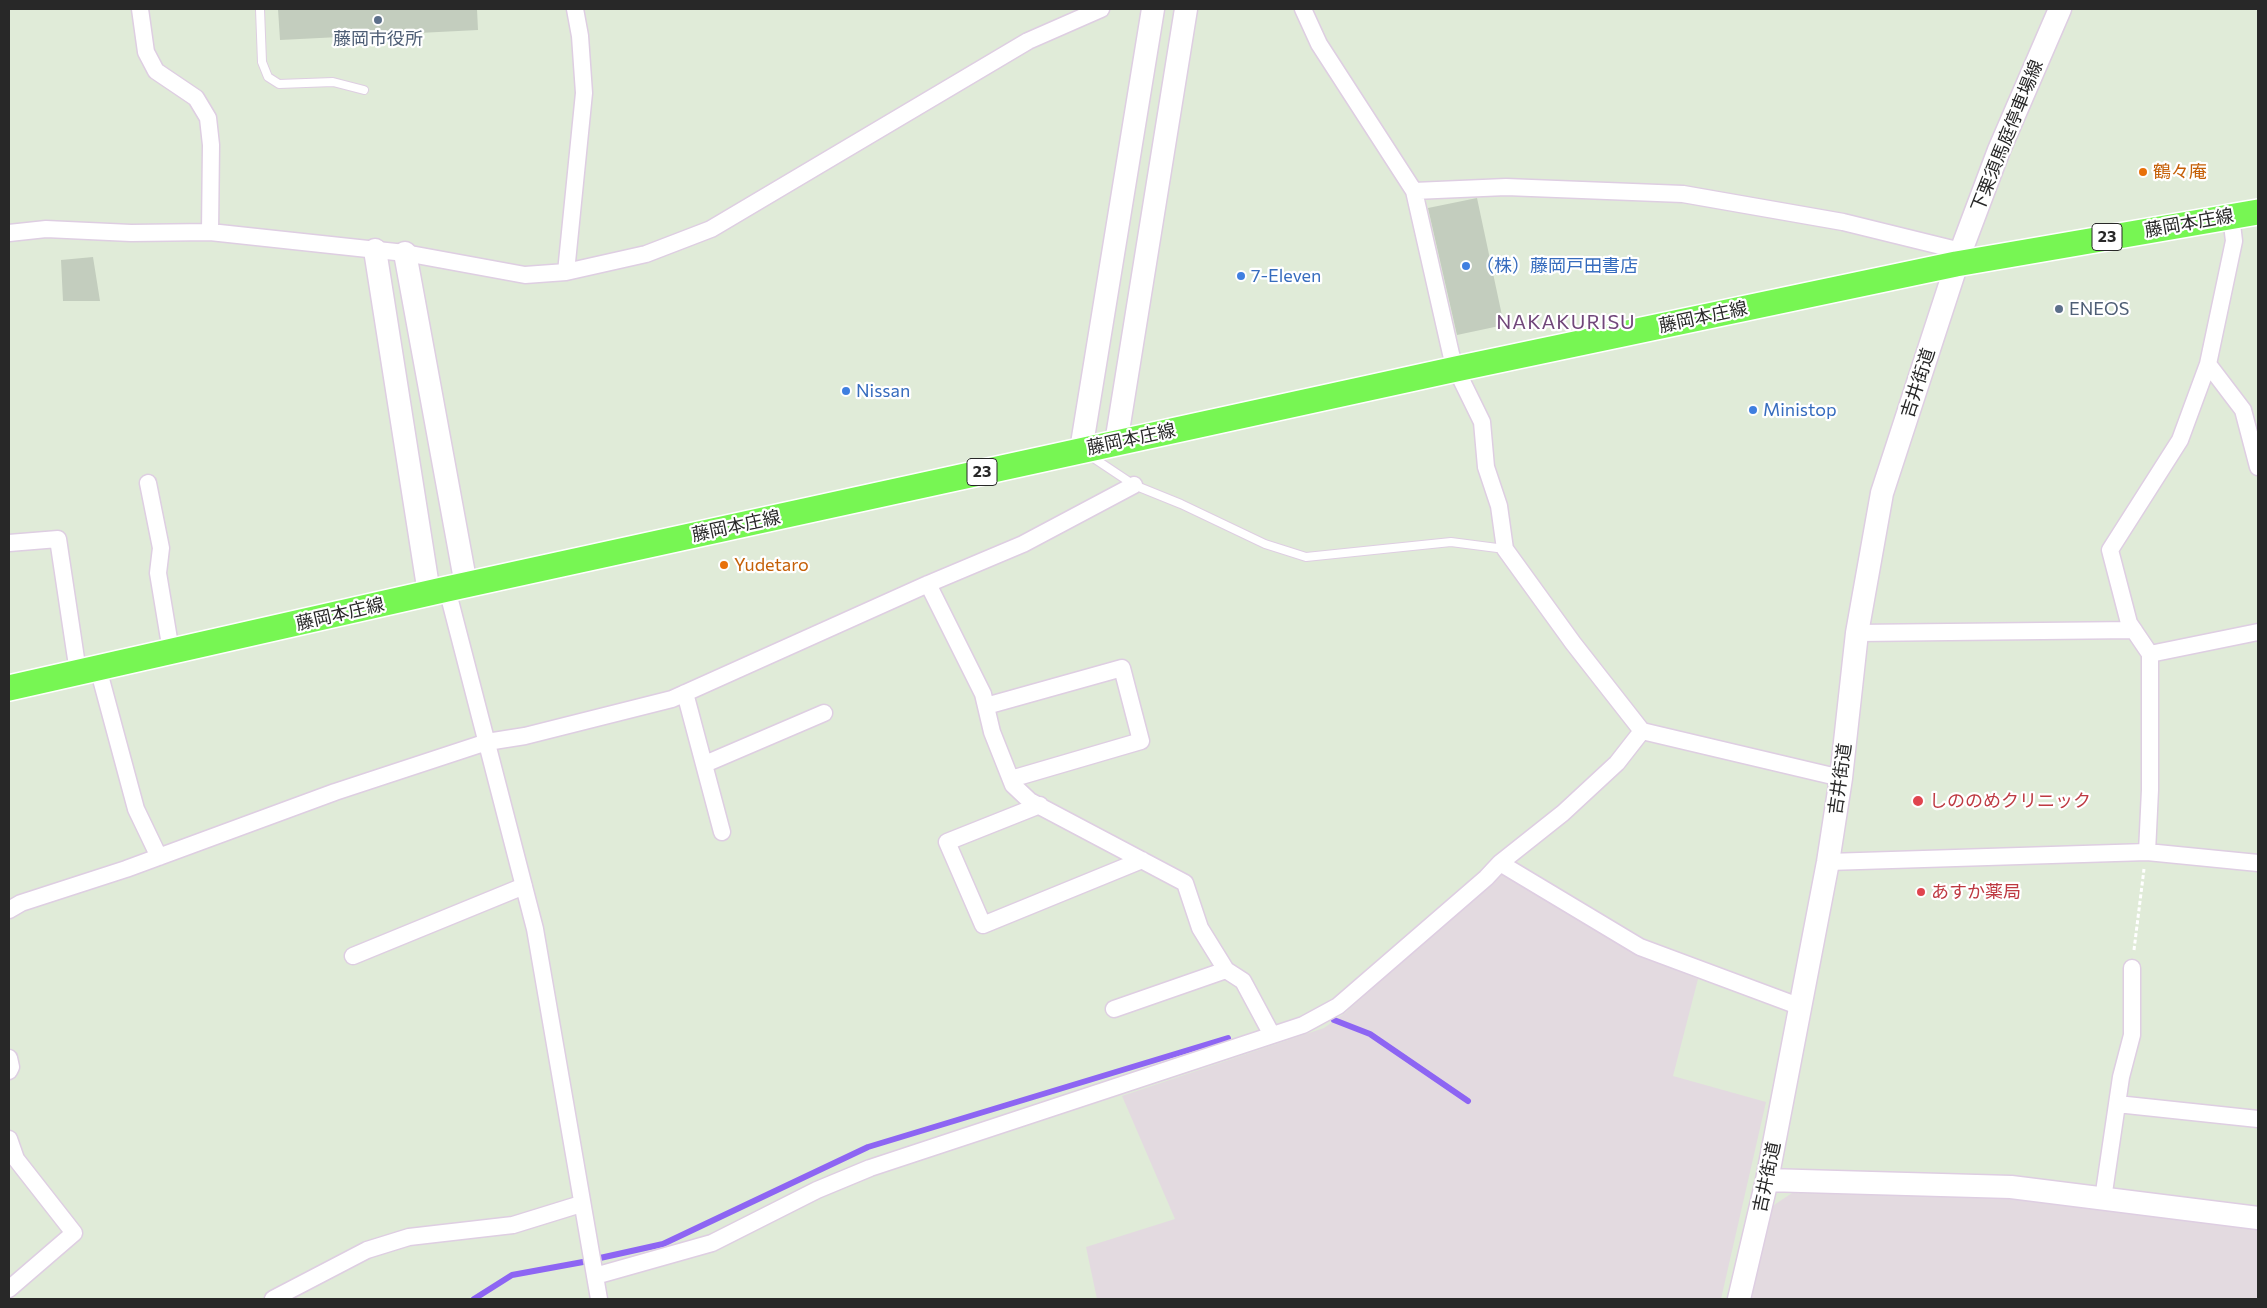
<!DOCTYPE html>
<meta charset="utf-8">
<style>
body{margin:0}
#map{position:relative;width:2267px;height:1308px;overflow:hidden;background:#e0ebd8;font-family:Commissioner,sans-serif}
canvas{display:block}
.frame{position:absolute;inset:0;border:10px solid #282828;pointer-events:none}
</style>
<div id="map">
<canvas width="2267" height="1308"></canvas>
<div class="frame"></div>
</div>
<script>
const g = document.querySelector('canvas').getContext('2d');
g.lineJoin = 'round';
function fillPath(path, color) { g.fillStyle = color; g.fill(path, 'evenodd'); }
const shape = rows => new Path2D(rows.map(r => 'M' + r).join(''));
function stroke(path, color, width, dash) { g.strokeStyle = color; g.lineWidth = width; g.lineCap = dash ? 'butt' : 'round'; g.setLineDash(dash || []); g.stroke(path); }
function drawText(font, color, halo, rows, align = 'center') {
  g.font = font + ' Commissioner,"Noto Sans JP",sans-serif'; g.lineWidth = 4.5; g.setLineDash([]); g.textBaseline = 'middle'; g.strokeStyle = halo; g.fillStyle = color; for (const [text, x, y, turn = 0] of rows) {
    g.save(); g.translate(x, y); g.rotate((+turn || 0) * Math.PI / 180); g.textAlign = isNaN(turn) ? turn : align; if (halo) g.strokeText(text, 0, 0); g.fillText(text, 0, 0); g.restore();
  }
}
const industrial = shape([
 [1501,872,1637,954,1698,979,1673,1076,1766,1102,1721,1299,1097,1299,1086,1247,1175,1219,1122,1096,1324,1028,1345,1013],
 [1792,1193,2009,1198,2258,1229,2258,1299,1749,1299,1771,1207]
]);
const stream = shape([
 [1334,1020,1370,1034,1468,1101],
 [600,1258,663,1244,868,1147,1228,1038],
 [474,1299,512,1275,583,1262]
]);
const building = shape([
 [278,9,477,9,478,30,280,40],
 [1477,198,1504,325,1457,335,1428,208],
 [93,257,100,301,63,301,61,260]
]);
const path = shape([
 [2134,950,2144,869]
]);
const lane = shape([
 [260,9,262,62,268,77,279,84,333,82,364,90],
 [1089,455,1134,485,1181,504,1265,544,1306,557,1451,542,1505,549]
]);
const street = shape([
 [140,9,146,52,156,71,196,98,208,118,211,145,210,232],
 [1303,9,1319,44,1414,191,1451,354,1456,369,1482,422,1486,467,1499,506,1505,549,1573,643,1642,731,1841,778],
 [1414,191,1506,187,1683,194,1843,222,1961,251],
 [2231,216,2234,241,2208,364,2243,410,2258,467],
 [9,233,46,229,131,233,210,232,405,253,525,275,566,272,646,254,711,229,1028,41,1101,9],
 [566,272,584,93,580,36,575,9],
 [148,483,161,548,158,573,171,651],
 [9,543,58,539,78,672],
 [928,584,983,694,992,732,1013,785,1030,801,1185,883,1200,928,1226,970,1243,981,1272,1035],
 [447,589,535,929,599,1299],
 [1857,633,2134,630],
 [2150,654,2258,632],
 [98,668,136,809,159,857],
 [685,693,722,832],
 [986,706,1122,668,1141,741,1011,779],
 [705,764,824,713],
 [1040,805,947,842,983,925,1142,860],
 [2147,852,2150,790,2150,654,2129,623,2110,550,2180,440,2208,364],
 [1828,862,2147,852,2258,863],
 [1500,863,1640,947,1801,1007],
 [9,910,21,903,126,869,335,792,487,742,525,736,672,699,928,584,1023,544,1134,485],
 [353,956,524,886],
 [1114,1009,1226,970],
 [9,1058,11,1067,9,1071],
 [2117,1104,2258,1119],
 [9,1139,16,1159,74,1233,9,1289],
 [2103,1199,2121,1077,2132,1035,2132,968],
 [595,1276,712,1243,817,1190,870,1168,1303,1025,1338,1006,1486,878,1500,863,1563,813,1617,763,1642,731],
 [273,1299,367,1250,409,1237,513,1225,581,1204]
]);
const secondary = shape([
 [375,250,429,593],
 [405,253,466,585],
 [1116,443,1186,9],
 [1081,450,1153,9],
 [1767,1180,2011,1187,2258,1218],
 [1739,1299,1767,1180,1828,862,1841,778,1857,633,1882,493,1961,251,1999,150,2060,9]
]);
const primary = shape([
 [9,688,447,589,1456,369,1956,264,2258,212]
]);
const markers = [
 [378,20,5,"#5c6f8a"],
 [2143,172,5,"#e8710a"],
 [1466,266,5,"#3f7fe0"],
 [1241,276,5,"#3f7fe0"],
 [2059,309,5,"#5c6f8a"],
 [846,391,5,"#3f7fe0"],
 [1753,410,5,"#3f7fe0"],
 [724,565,5,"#e8710a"],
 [1918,801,6,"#e0444e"],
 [1921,892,5,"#e0444e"]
];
const shields = [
 [2107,237,30],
 [982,472,30]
];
const shieldNames = [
 ["23",2107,237],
 ["23",982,472]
];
const serviceNames = [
 ["藤岡市役所",378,39],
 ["ENEOS",2069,309,"left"]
];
const streetNames = [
 ["下栗須馬庭停車場線",2007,136,-68],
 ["藤岡本庄線",2189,223,-10],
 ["藤岡本庄線",1703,317,-12],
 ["吉井街道",1918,383,-72],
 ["藤岡本庄線",1131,439,-12],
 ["藤岡本庄線",736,526,-12],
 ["藤岡本庄線",340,614,-13],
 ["吉井街道",1840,779,-82],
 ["吉井街道",1767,1177,-78]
];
const foodNames = [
 ["鶴々庵",2153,172],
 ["Yudetaro",734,565]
];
const shopNames = [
 ["（株）藤岡戸田書店",1476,266],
 ["7-Eleven",1251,276],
 ["Nissan",856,391],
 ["Ministop",1763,410]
];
const healthNames = [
 ["しののめクリニック",1929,801],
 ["あすか薬局",1931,892]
];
const quarterNames = [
 ["NAKAKURISU",1566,322]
];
fillPath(industrial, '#e3dae0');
stroke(stream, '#8d65f3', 6);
fillPath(building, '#c3cdbe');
stroke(lane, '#decee2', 10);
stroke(street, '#decee2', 19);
stroke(secondary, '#decee2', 25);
stroke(primary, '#fff', 28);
stroke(path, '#fff', 3, [4, 2.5]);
stroke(lane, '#fff', 8);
stroke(street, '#fff', 16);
stroke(secondary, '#fff', 22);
stroke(primary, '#77f653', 25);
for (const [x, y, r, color] of markers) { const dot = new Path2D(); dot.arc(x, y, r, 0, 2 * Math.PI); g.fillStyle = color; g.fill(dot); stroke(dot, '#fff', 2); }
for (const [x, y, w] of shields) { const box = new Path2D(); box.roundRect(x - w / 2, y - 13.5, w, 27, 4); g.fillStyle = '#fff'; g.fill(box); stroke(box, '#282828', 1); }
drawText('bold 16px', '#282828', null, shieldNames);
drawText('18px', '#4e5e75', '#fff', serviceNames);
drawText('18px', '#282828', '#fff', streetNames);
drawText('18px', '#c56008', '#fff', foodNames, 'left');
drawText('18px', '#366cbe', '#fff', shopNames, 'left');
drawText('18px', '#be3a42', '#fff', healthNames, 'left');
g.letterSpacing = '1px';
drawText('20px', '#71477a', '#fff', quarterNames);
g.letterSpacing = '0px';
</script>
